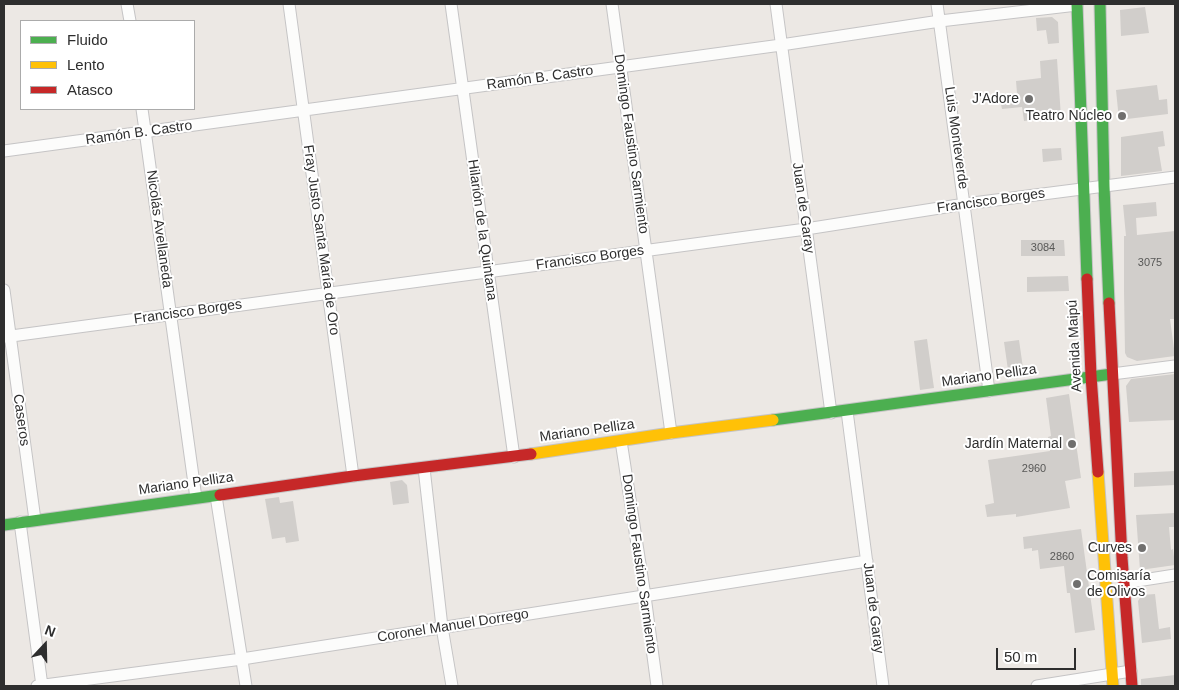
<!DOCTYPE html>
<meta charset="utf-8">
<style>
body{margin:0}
#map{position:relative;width:1179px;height:690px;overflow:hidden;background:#ece8e4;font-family:Arial,sans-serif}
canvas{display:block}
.frame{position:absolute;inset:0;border:5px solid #2e2e2e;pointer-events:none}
.legend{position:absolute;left:20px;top:20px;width:175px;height:90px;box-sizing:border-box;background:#fff;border:1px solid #ababab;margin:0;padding:6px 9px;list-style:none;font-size:15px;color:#2e2e2e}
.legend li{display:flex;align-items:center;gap:10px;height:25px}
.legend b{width:25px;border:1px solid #ababab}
.north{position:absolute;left:20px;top:620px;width:50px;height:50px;-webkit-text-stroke:4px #fff;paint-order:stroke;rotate:21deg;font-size:14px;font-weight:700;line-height:20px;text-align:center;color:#2e2e2e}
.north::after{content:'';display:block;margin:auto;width:18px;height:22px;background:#2e2e2e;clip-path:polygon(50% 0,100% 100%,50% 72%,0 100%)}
.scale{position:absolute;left:996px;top:648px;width:80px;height:22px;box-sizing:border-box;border:2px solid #2e2e2e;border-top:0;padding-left:6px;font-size:15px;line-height:18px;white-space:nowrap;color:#2e2e2e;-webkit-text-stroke:4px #fff;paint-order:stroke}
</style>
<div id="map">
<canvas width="1179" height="690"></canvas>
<div class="frame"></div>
<ul class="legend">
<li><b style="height:6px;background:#4caf50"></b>Fluido</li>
<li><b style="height:6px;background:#ffc107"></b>Lento</li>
<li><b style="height:6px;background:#c62828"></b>Atasco</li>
</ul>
<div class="north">N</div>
<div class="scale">50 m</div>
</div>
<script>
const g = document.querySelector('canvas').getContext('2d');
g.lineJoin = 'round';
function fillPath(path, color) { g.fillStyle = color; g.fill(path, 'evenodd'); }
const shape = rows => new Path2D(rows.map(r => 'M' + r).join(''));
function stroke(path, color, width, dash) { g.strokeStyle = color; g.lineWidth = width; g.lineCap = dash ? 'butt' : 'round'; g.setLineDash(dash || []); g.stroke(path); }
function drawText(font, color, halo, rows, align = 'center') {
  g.font = font + ' Arial,sans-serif'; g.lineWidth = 4; g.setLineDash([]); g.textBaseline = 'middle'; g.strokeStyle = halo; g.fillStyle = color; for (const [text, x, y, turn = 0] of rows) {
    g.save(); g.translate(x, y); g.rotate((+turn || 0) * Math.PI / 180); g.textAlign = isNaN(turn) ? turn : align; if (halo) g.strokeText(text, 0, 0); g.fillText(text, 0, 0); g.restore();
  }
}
const building = shape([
 [1145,7,1149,33,1121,36,1120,10],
 [1052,17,1058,22,1059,43,1048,44,1046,30,1037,31,1036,18],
 [1057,59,1061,117,1024,121,1022,107,1002,109,999,95,1017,93,1016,81,1041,78,1040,61],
 [1157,85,1159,100,1167,99,1168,114,1119,120,1116,90],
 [1163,131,1165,146,1158,147,1162,171,1121,176,1121,137],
 [1061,148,1062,160,1043,162,1042,149],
 [1156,202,1157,216,1136,218,1137,235,1175,231,1174,319,1170,319,1175,356,1137,361,1127,357,1125,353,1124,291,1124,236,1126,236,1123,205],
 [1021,240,1064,240,1065,256,1021,256],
 [1068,276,1069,291,1027,292,1027,277],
 [927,339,934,388,920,390,914,341],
 [1019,340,1024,375,1009,377,1004,342],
 [1175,374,1175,420,1129,422,1126,386,1131,379],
 [1069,394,1081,478,1065,481,1070,508,1016,517,1016,514,987,517,985,505,994,503,988,460,1050,451,1048,437,1051,436,1046,398],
 [1175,471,1175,485,1134,487,1134,473],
 [402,480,407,485,409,503,393,505,390,482],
 [279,497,280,503,293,501,299,541,286,543,285,537,272,539,265,499],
 [1175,513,1175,527,1169,527,1171,550,1173,549,1175,565,1140,570,1136,515],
 [1081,529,1095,630,1075,633,1070,593,1067,593,1064,566,1040,569,1038,550,1032,551,1032,548,1024,549,1023,537],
 [1155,594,1159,629,1170,627,1171,639,1142,643,1138,601,1142,595],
 [1175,675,1175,686,1141,686,1141,679]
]);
const street = shape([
 [127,4,130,21],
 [289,4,353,476],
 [451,4,514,457],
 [612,4,671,433],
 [776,4,831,413],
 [937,4,989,391],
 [142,109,196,498],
 [4,151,781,45,940,21,1077,5],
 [4,290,35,520],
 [4,337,806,229,965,204,1175,177],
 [1112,374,1175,366],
 [847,411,883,686],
 [621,441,645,596,657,686],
 [424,468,442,627,452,686],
 [216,496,246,686],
 [20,522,42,686],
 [1124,583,1175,575],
 [37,686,242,659,867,561],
 [1037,686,1131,671]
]);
const fast = shape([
 [1077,4,1087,279],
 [1100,4,1104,186,1109,303],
 [773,420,1112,374],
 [4,525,220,495]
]);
const slow = shape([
 [531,454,671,433,773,420],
 [1098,472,1113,686]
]);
const jam = shape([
 [1087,279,1091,376,1098,472],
 [1109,303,1122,558,1132,686],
 [220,495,353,476,531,454]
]);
const markers = [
 [1029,99,5,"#706f6e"],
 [1122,116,5,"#706f6e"],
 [1072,444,5,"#706f6e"],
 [1142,548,5,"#706f6e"],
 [1077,584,5,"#706f6e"]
];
const numberNames = [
 ["3084",1043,248],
 ["3075",1150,263],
 ["2960",1034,469],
 ["2860",1062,557]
];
const streetNames = [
 ["Ramón B. Castro",540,78,-8],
 ["Ramón B. Castro",139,133,-8],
 ["Luis Monteverde",956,138,82],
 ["Domingo Faustino Sarmiento",631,144,82],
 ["Francisco Borges",991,201,-8],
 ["Juan de Garay",803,208,82],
 ["Nicolás Avellaneda",159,229,82],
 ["Hilarión de la Quintana",482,230,82],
 ["Fray Justo Santa María de Oro",321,240,82],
 ["Francisco Borges",590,258,-8],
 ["Francisco Borges",188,312,-8],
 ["Avenida Maipú",1075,346,-93],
 ["Mariano Pelliza",989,376,-8],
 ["Caseros",21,420,82],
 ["Mariano Pelliza",587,431,-8],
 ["Mariano Pelliza",186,484,-8],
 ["Domingo Faustino Sarmiento",639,564,82],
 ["Juan de Garay",873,608,83],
 ["Coronel Manuel Dorrego",453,626,-9]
];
const poiNames = [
 ["J'Adore",1019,99],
 ["Teatro Núcleo",1112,116],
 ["Jardín Maternal",1062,444],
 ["Curves",1132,548],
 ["Comisaría",1087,576,"left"],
 ["de Olivos",1087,592,"left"]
];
fillPath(building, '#d1cecb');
stroke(street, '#c5c4c5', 13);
stroke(fast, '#c5c4c5', 13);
stroke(slow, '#c5c4c5', 13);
stroke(jam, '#c5c4c5', 13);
stroke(street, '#fcfcfb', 11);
stroke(fast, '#4caf50', 11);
stroke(slow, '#ffc107', 11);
stroke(jam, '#c62828', 11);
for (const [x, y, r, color] of markers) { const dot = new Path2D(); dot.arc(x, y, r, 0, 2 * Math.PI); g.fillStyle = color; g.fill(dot); stroke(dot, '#fff', 2); }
drawText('11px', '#585857', null, numberNames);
drawText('14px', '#2e2e2e', '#fff', streetNames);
drawText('14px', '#2e2e2e', '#fff', poiNames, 'right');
</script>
